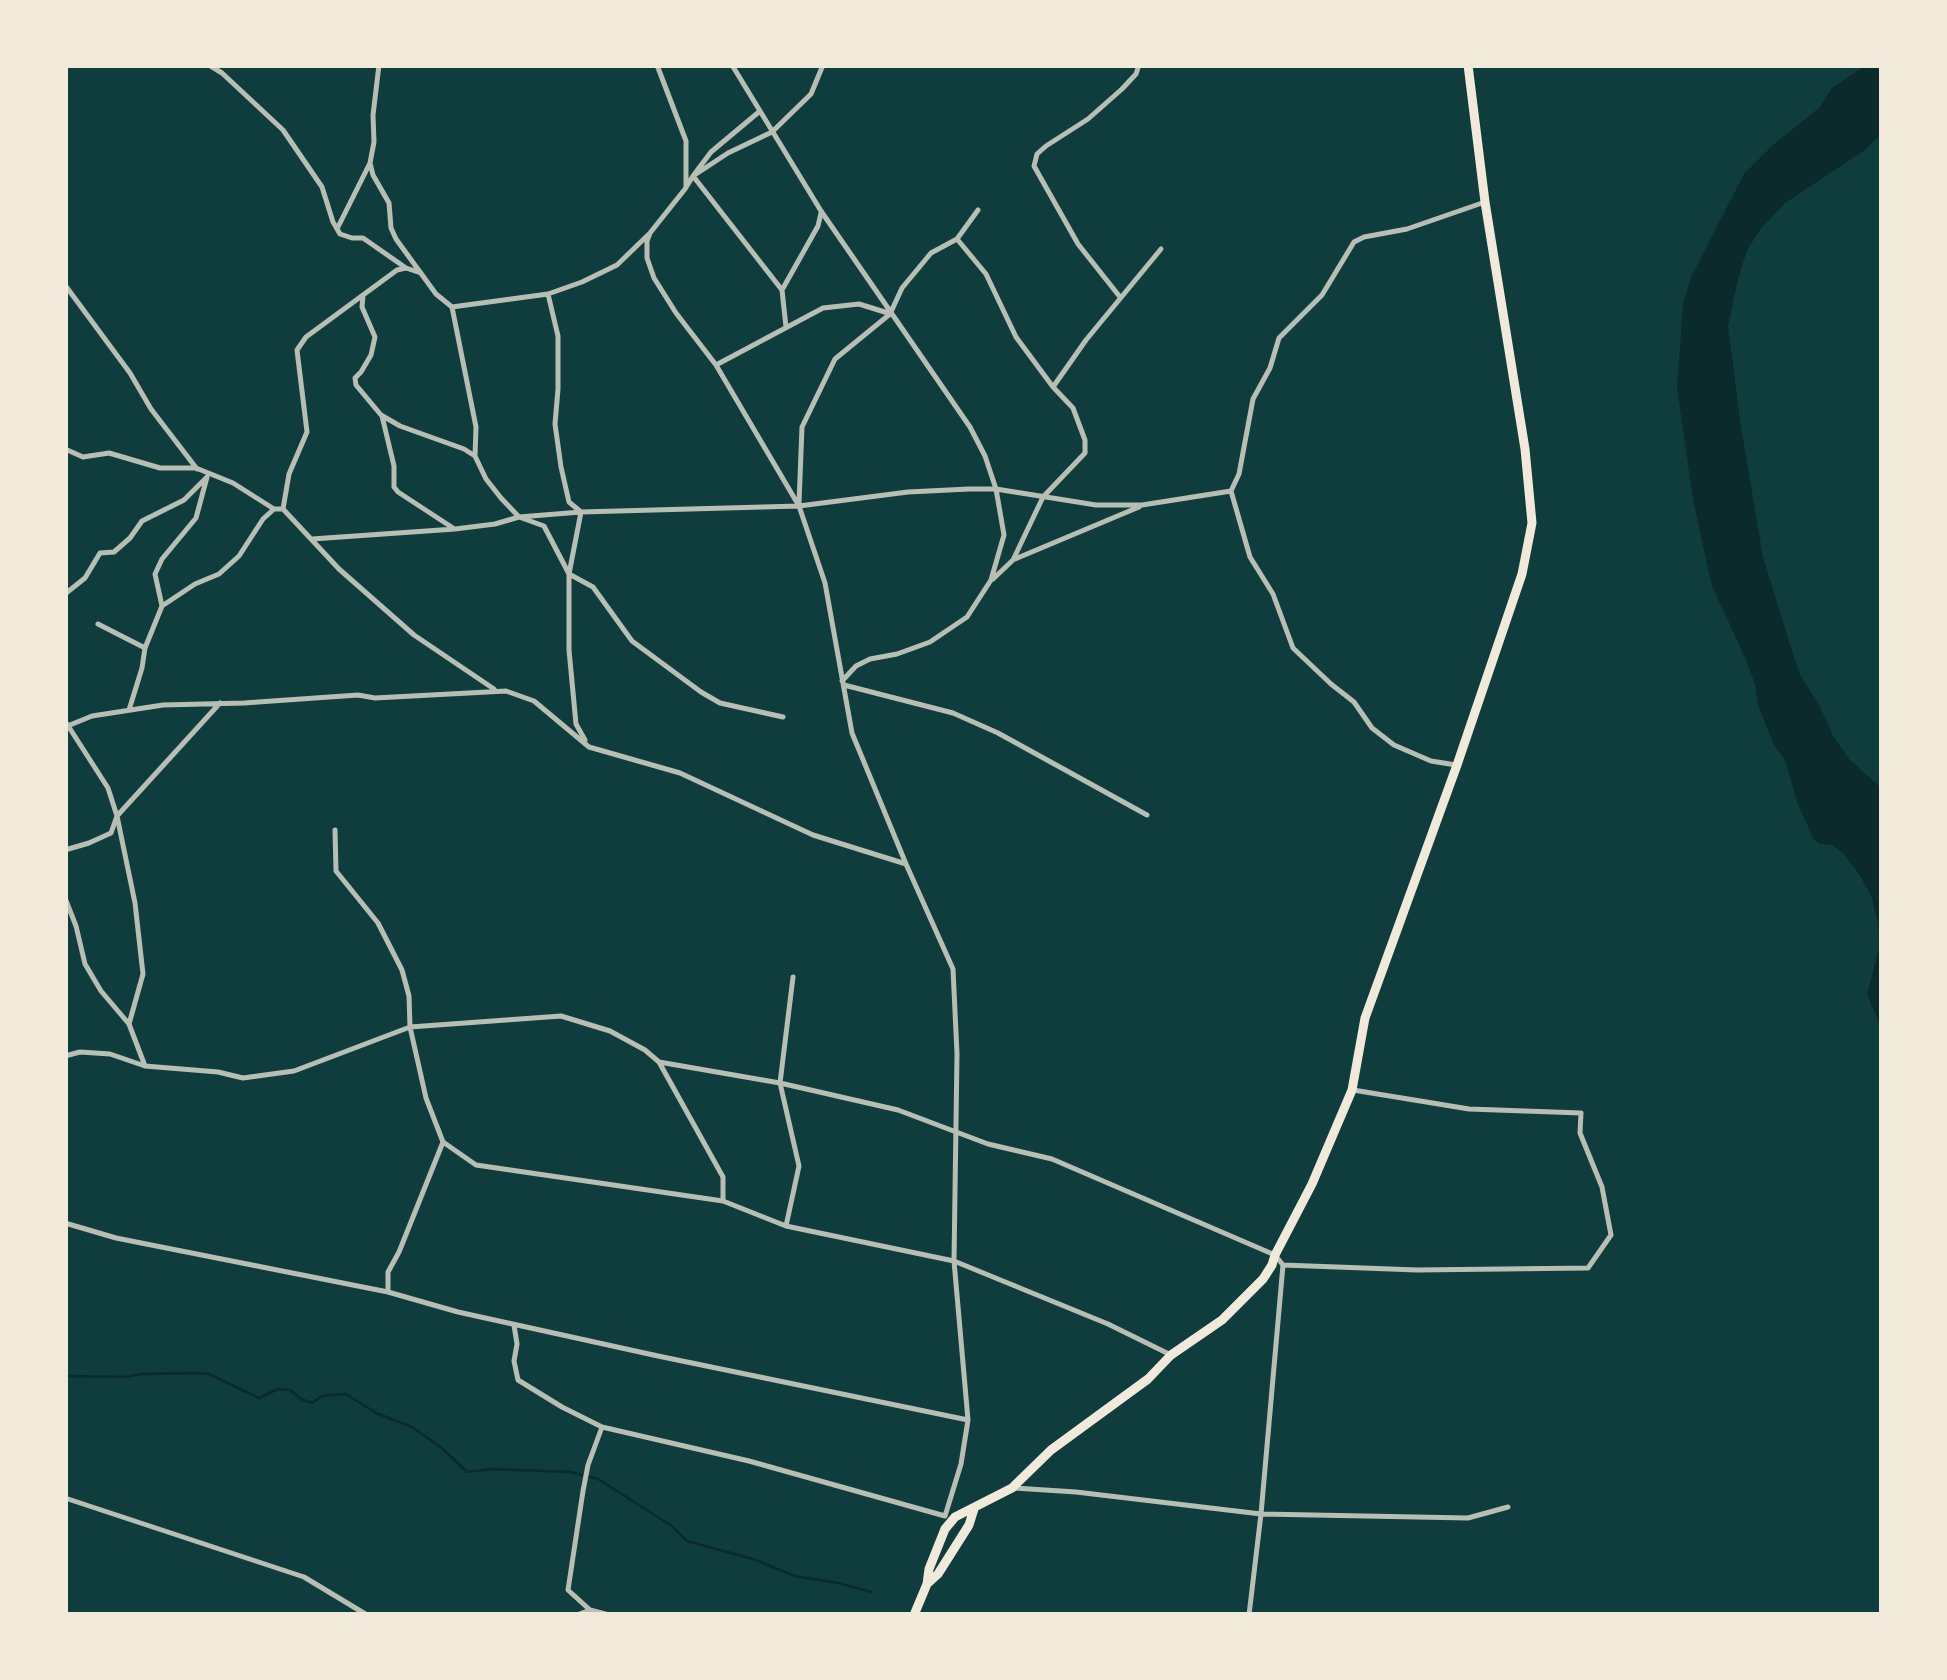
<!DOCTYPE html>
<style>
body{margin:0}
#map{position:relative;width:1947px;height:1680px;overflow:hidden;background:#0f3d3e;font-family:Inter,sans-serif}
canvas{display:block}
.frame{position:absolute;inset:0;border:68px solid #f1e9da;pointer-events:none}
</style>
<div id="map">
<canvas width="1947" height="1680"></canvas>
<div class="frame"></div>
</div>
<script>
const g = document.querySelector('canvas').getContext('2d');
g.lineJoin = 'round';
function fillPath(path, color) { g.fillStyle = color; g.fill(path, 'evenodd'); }
const shape = rows => new Path2D(rows.map(r => 'M' + r).join(''));
function stroke(path, color, width, dash) { g.strokeStyle = color; g.lineWidth = width; g.lineCap = dash ? 'butt' : 'round'; g.setLineDash(dash || []); g.stroke(path); }
const water = shape([
 [1866,65,1882,65,1882,133,1865,150,1785,203,1760,230,1747,250,1738,279,1728,326,1740,420,1763,557,1791,648,1800,674,1821,709,1833,736,1849,759,1882,789,1882,1028,1867,995,1879,948,1878,923,1871,895,1859,874,1843,853,1832,845,1820,844,1814,840,1797,802,1785,760,1774,745,1758,705,1755,684,1746,660,1712,586,1693,500,1677,388,1683,304,1691,277,1744,174,1773,145,1820,107,1832,88]
]);
const stream = shape([
 [65,1376,126,1377,140,1374,196,1373,209,1374,259,1398,278,1389,290,1390,301,1399,312,1403,322,1396,346,1394,376,1413,412,1427,442,1448,467,1472,493,1469,571,1472,598,1479,672,1526,687,1541,753,1559,795,1576,838,1583,872,1592]
]);
const minor = shape([
 [209,65,222,73,283,130,322,187,333,222,340,234,352,238,363,238,406,268,421,273],
 [379,65,373,115,374,142,370,163,373,175,389,203,391,228,396,239,436,294,452,307,548,294,582,282,617,265,648,235],
 [657,65,686,141,686,186],
 [732,65,821,211,970,427,985,456,996,489,1004,535,991,580,967,617,930,642,897,654,870,659,856,666,842,681],
 [823,65,811,94,772,132,728,153,693,176,685,189,650,233,647,241,647,258,654,278,676,313,716,365,799,506,825,583,852,733,906,864,953,969,957,1054,954,1261,968,1420,961,1464,945,1516],
 [760,111,711,152,693,176,782,290,786,327],
 [338,227,370,163],
 [957,239,986,274,1016,337,1053,387,1073,408,1085,440,1085,453,1043,497,1013,560,993,579],
 [65,285,130,373,151,409,197,469],
 [782,290,818,226,821,213],
 [548,294,558,336,558,389,555,424,561,467,569,502,581,512,569,574,569,650,576,724,585,740],
 [363,295,362,307,375,337,371,355,361,372,355,378,356,385,381,415,400,426,464,449,475,456],
 [1120,297,1078,244,1034,166,1037,154,1046,146,1088,119,1122,89,1136,74,1139,65],
 [452,307,476,427,475,456,486,479,501,498,519,517,544,526,569,574,593,587,632,641,701,692,720,703,783,717],
 [716,365,823,308,859,304,888,313],
 [1053,387,1086,340,1161,249],
 [382,416,394,466,394,487,398,492,453,528],
 [65,449,83,457,109,453,160,468,196,468,233,483,274,509,283,509,339,569,414,635,494,689],
 [1231,491,1250,557,1273,594,1293,648,1331,684,1354,702,1372,728,1394,745,1431,761,1456,765],
 [799,503,802,427,835,359,890,314,902,288,931,253,957,239,978,210],
 [283,509,289,474,307,432,297,350,306,337,397,270,406,268],
 [312,539,455,529,495,524,519,517,581,512,799,506,908,492,969,489,996,489,1096,505,1142,505,1231,491,1239,474,1253,399,1270,368,1279,338,1322,295,1354,242,1364,237,1407,229,1485,202],
 [1015,559,1139,507],
 [65,594,85,578,100,553,114,552,130,538,142,521,184,500,207,477,196,518,162,559,155,574,162,606],
 [98,624,145,648],
 [844,685,953,713,998,733,1147,815],
 [129,710,142,668,145,648,162,606,195,584,219,574,239,556,263,519,274,509],
 [65,721,108,788,117,816,135,903,143,974,129,1024],
 [65,727,92,716,163,705,244,703,358,695,375,698,506,691,534,701,589,747,680,773,813,835,906,864],
 [335,830,336,871,378,923,402,970,409,996,410,1027,426,1098,443,1142,399,1252,388,1272,388,1292],
 [65,850,89,843,111,833,117,816,220,703],
 [65,898,76,926,85,964,101,991,129,1024,145,1066],
 [65,1056,80,1052,110,1054,145,1066,218,1072,243,1078,294,1071,410,1027,561,1016,610,1031,645,1050,659,1062,780,1083,898,1110,988,1144,1052,1159,1275,1255,1283,1265,1417,1270,1588,1268,1611,1235,1602,1187,1580,1133,1581,1113,1469,1109,1353,1090],
 [659,1062,723,1177,723,1201],
 [443,1142,476,1165,723,1201,786,1226,954,1261,1108,1324,1171,1355],
 [65,1223,116,1238,388,1292,458,1312,658,1356,968,1420],
 [786,1226,799,1166,780,1083,793,977],
 [514,1325,517,1344,514,1361,518,1380,562,1407,602,1427,749,1461,945,1516],
 [602,1427,588,1465,583,1491,568,1590,590,1610,609,1615],
 [1014,1488,1076,1492,1261,1514,1468,1518,1508,1507],
 [65,1498,304,1577,367,1615],
 [577,1615,590,1610],
 [1249,1615,1261,1514,1283,1265]
]);
const trunk = shape([
 [927,1584,938,1574,969,1525,974,1509],
 [914,1615,927,1584,929,1569,945,1529,955,1517,1012,1488,1051,1450,1148,1379,1171,1355,1222,1320,1263,1279,1272,1265,1275,1255,1312,1184,1352,1090,1365,1018,1457,765,1522,574,1532,523,1525,449,1485,202,1468,65]
]);
fillPath(water, '#0a2a2b');
stroke(stream, '#0a2a2b', 2.5);
stroke(minor, '#b8beb3', 5);
stroke(trunk, '#f1e9da', 9);
</script>
